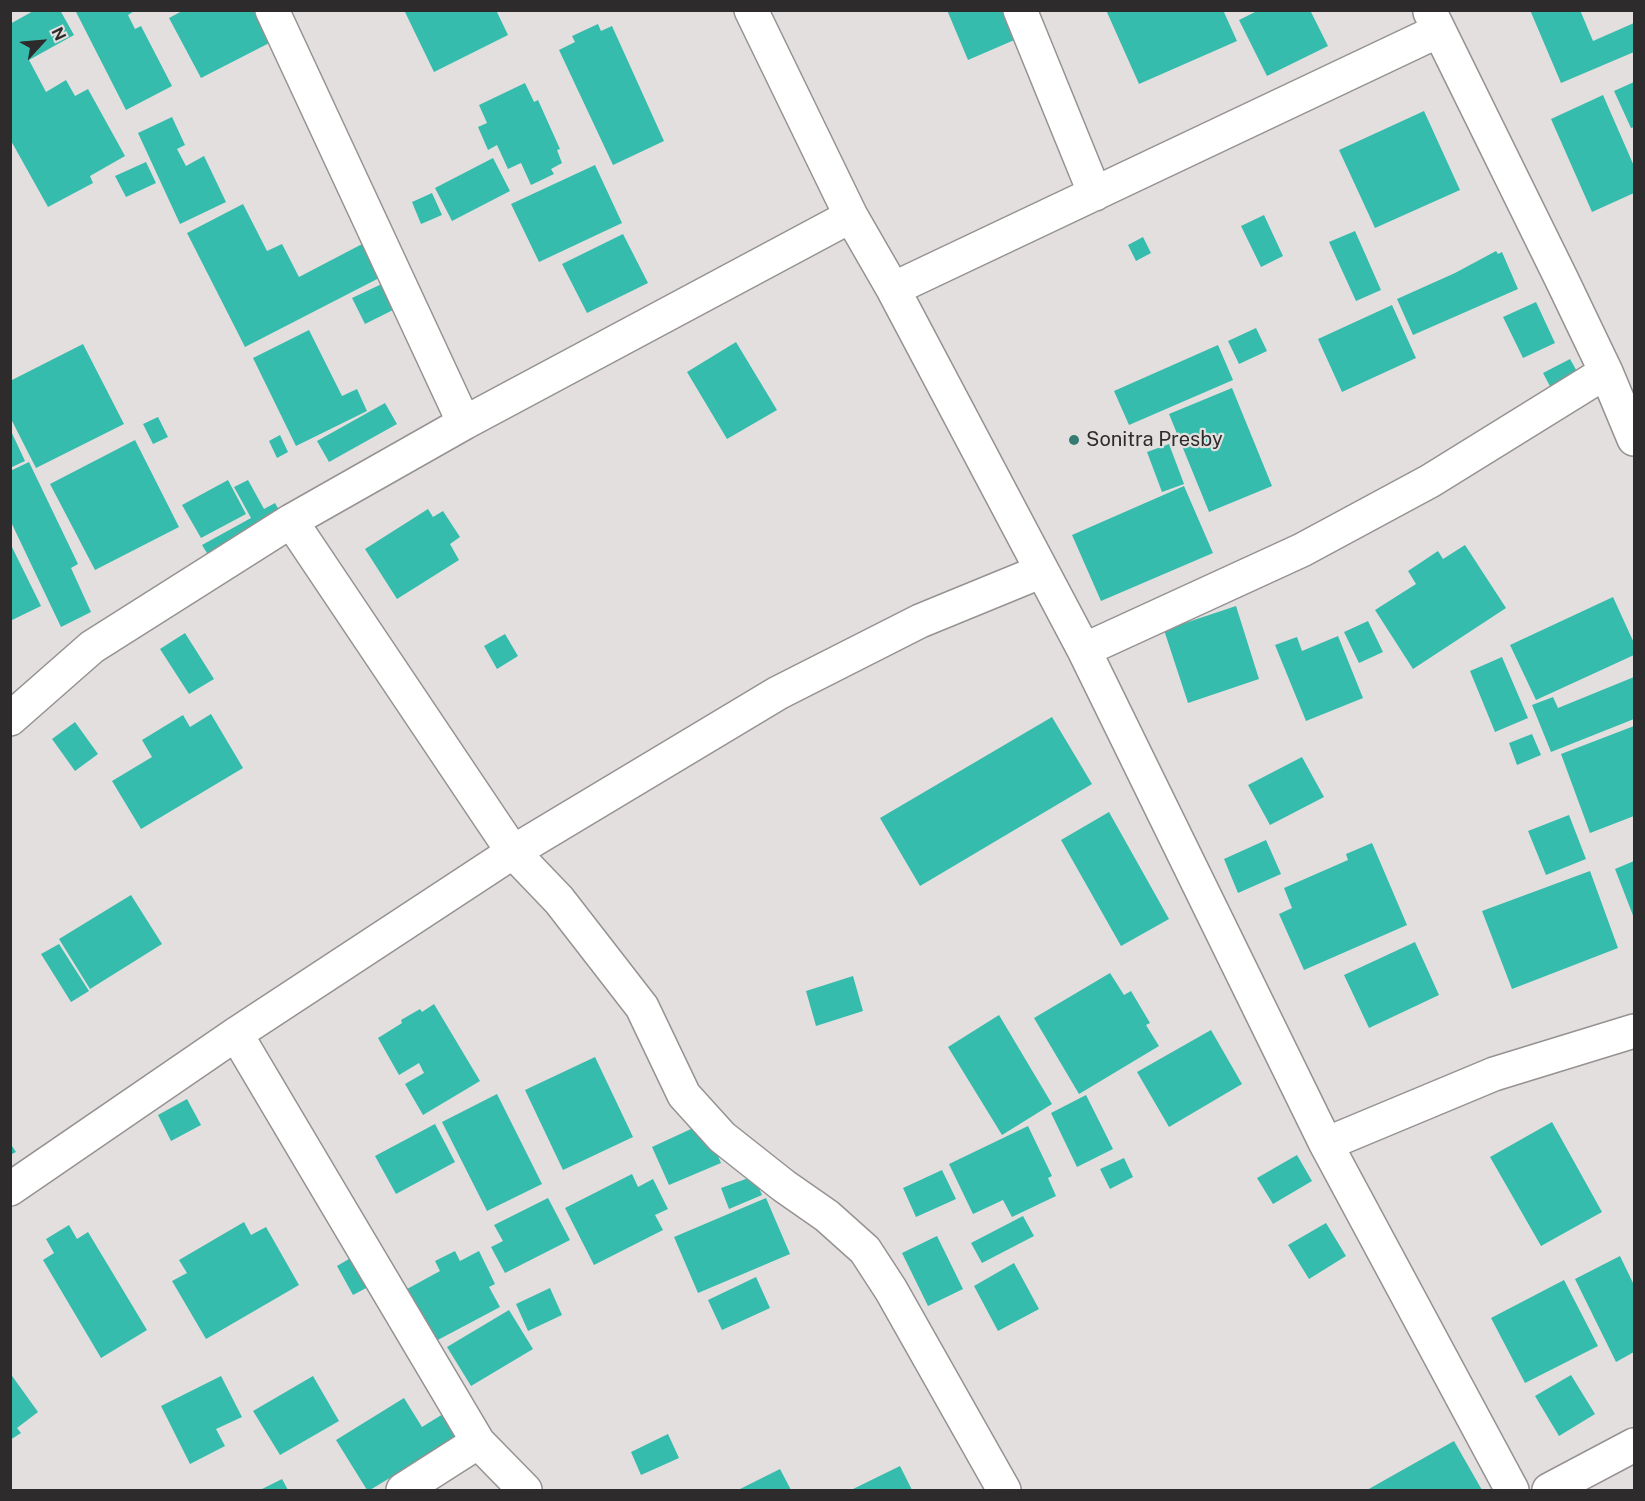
<!DOCTYPE html>
<style>
body{margin:0}
#map{position:relative;width:1645px;height:1501px;overflow:hidden;background:#e3dfdf;font-family:"Public Sans",sans-serif}
canvas{display:block}
.frame{position:absolute;inset:0;border:12px solid #2d2b2b;pointer-events:none}
.north{position:absolute;left:12px;top:12px;width:60px;height:60px;-webkit-text-stroke:4px #e3dfdf;paint-order:stroke;rotate:64deg;font-size:16px;font-weight:700;line-height:24px;text-align:center;color:#2d2b2b}
.north::after{content:'';display:block;margin:auto;width:21px;height:27px;background:#2d2b2b;clip-path:polygon(50% 0,100% 100%,50% 72%,0 100%)}
</style>
<div id="map">
<canvas width="1645" height="1501"></canvas>
<div class="frame"></div>
<div class="north">N</div>
</div>
<script>
const g = document.querySelector('canvas').getContext('2d');
g.lineJoin = 'round';
function fillPath(path, color) { g.fillStyle = color; g.fill(path, 'evenodd'); }
const shape = rows => new Path2D(rows.map(r => 'M' + r).join(''));
function stroke(path, color, width, dash) { g.strokeStyle = color; g.lineWidth = width; g.lineCap = dash ? 'butt' : 'round'; g.setLineDash(dash || []); g.stroke(path); }
function drawText(font, color, halo, rows, align = 'center') {
  g.font = font + ' "Public Sans",sans-serif'; g.lineWidth = 4.5; g.setLineDash([]); g.textBaseline = 'middle'; g.strokeStyle = halo; g.fillStyle = color; for (const [text, x, y, turn = 0] of rows) {
    g.save(); g.translate(x, y); g.rotate((+turn || 0) * Math.PI / 180); g.textAlign = isNaN(turn) ? turn : align; if (halo) g.strokeText(text, 0, 0); g.fillText(text, 0, 0); g.restore();
  }
}
const building = shape([
 [35,10,60,10,74,35,29,60,46,92,66,80,75,96,88,89,125,156,90,176,93,183,48,207,10,139,10,24],
 [75,10,136,10,128,15,135,29,141,26,172,86,126,110],
 [184,10,265,10,279,38,201,78,169,18],
 [404,10,496,10,508,35,434,72],
 [947,10,1006,10,1019,38,968,60],
 [1106,10,1223,10,1237,41,1139,84],
 [1259,10,1310,10,1328,46,1267,76,1239,20],
 [1530,10,1580,10,1593,41,1634,23,1634,52,1561,83],
 [598,24,601,31,612,26,664,141,613,165,559,50,575,42,572,36],
 [1634,82,1634,127,1631,128,1614,91],
 [525,83,534,102,538,100,560,149,557,150,562,163,551,169,554,174,531,185,521,163,508,169,497,145,488,150,478,127,487,123,479,105],
 [1603,95,1634,166,1634,193,1592,212,1551,119],
 [1424,111,1460,190,1375,228,1339,150],
 [172,117,185,145,177,149,186,166,204,156,226,202,180,224,138,133],
 [493,158,510,191,452,221,435,188],
 [146,162,156,183,126,197,115,176],
 [595,165,622,223,539,262,511,204],
 [432,193,442,215,421,224,412,202],
 [243,204,267,251,282,244,299,277,366,242,383,276,245,347,187,233],
 [1264,215,1283,256,1261,267,1241,226],
 [1355,231,1381,290,1356,301,1329,242],
 [623,234,648,283,587,313,562,264],
 [1143,237,1151,253,1136,261,1128,245],
 [1496,251,1498,254,1502,252,1518,289,1413,335,1397,299,1455,273],
 [386,282,399,307,365,324,352,298],
 [1536,302,1555,343,1523,358,1503,317],
 [1392,305,1416,358,1342,392,1318,339],
 [1256,328,1267,351,1239,364,1228,341],
 [309,330,342,396,357,389,367,411,296,446,253,358],
 [736,342,777,410,727,439,687,372],
 [83,344,124,424,36,468,10,417,10,381],
 [1218,345,1233,380,1129,425,1114,391],
 [1570,359,1579,375,1552,390,1543,373],
 [1232,388,1272,486,1209,512,1169,414],
 [385,403,397,424,329,462,317,441],
 [158,417,168,437,153,444,143,424],
 [10,429,25,461,10,468],
 [280,435,288,452,277,458,269,441],
 [135,440,179,527,95,570,50,484],
 [1169,444,1184,484,1162,492,1147,452],
 [29,462,78,564,71,568,91,612,61,627,10,520,10,471],
 [228,480,246,514,201,538,182,505],
 [248,480,264,509,275,503,283,517,210,558,202,545,251,518,234,487],
 [1184,486,1213,553,1101,601,1072,535],
 [428,509,433,517,443,511,460,537,450,544,459,560,397,599,365,549],
 [10,543,41,606,10,621],
 [1465,545,1506,608,1413,669,1375,610,1416,584,1408,571,1438,551,1443,559],
 [1613,597,1634,643,1634,655,1536,700,1510,645],
 [1236,606,1259,679,1188,703,1164,630],
 [1368,621,1383,652,1359,663,1344,632],
 [185,633,214,679,189,694,160,649],
 [505,634,518,656,497,669,484,646],
 [1338,636,1363,698,1306,721,1275,645,1297,637,1302,651],
 [1502,657,1528,718,1495,732,1470,671],
 [1634,677,1634,719,1551,752,1532,705,1553,697,1558,708],
 [211,714,243,768,141,829,112,781,152,757,142,740,183,715,190,727],
 [1052,717,1092,784,920,886,880,818],
 [75,722,98,754,75,771,52,739],
 [1634,726,1634,816,1590,833,1561,754],
 [1532,734,1541,755,1517,765,1509,743],
 [1302,757,1324,797,1270,825,1248,785],
 [1109,812,1169,919,1121,946,1061,840],
 [1569,815,1586,859,1546,875,1528,831],
 [1266,840,1281,874,1238,893,1224,859],
 [1372,843,1407,925,1304,970,1279,914,1292,908,1284,888,1348,860,1346,854],
 [1634,861,1634,918,1615,869],
 [1590,871,1618,948,1512,989,1482,911],
 [131,895,162,944,90,989,59,939],
 [1415,942,1439,995,1369,1028,1344,975],
 [59,944,89,991,71,1002,41,954],
 [1110,973,1124,995,1131,991,1150,1023,1146,1025,1159,1046,1079,1094,1034,1018],
 [853,976,863,1011,816,1026,806,991],
 [434,1004,480,1081,423,1115,405,1084,424,1073,419,1063,399,1075,378,1038,402,1023,401,1020,420,1009,422,1012],
 [999,1015,1052,1104,1002,1135,948,1047],
 [1211,1030,1242,1084,1169,1127,1137,1072],
 [595,1057,633,1137,563,1170,525,1090],
 [497,1094,542,1184,487,1211,442,1122],
 [1086,1095,1113,1149,1077,1167,1051,1113],
 [187,1099,201,1125,171,1141,158,1115],
 [1552,1122,1602,1212,1541,1246,1490,1157],
 [704,1123,721,1163,669,1185,652,1147],
 [435,1124,455,1162,396,1194,375,1156],
 [1028,1126,1052,1176,1048,1178,1056,1196,1012,1217,1003,1200,973,1214,949,1164],
 [10,1143,16,1152,10,1155],
 [1297,1155,1312,1181,1273,1204,1257,1178],
 [1124,1158,1133,1177,1110,1189,1100,1169],
 [942,1170,956,1199,916,1217,903,1188],
 [632,1174,638,1187,653,1179,668,1209,655,1215,663,1230,594,1265,565,1208],
 [754,1176,762,1195,729,1209,721,1188],
 [548,1198,570,1240,505,1273,491,1247,503,1241,494,1225],
 [766,1198,790,1254,698,1293,674,1237],
 [1023,1216,1034,1236,982,1263,971,1243],
 [244,1222,251,1235,266,1227,299,1285,206,1339,172,1281,187,1273,179,1260],
 [1326,1223,1346,1256,1309,1279,1288,1245],
 [69,1225,77,1239,88,1232,147,1330,101,1358,43,1260,54,1253,46,1239],
 [937,1236,963,1289,928,1306,902,1253],
 [455,1251,460,1261,479,1251,495,1284,489,1287,500,1307,434,1342,407,1289,440,1271,435,1261],
 [354,1256,370,1286,353,1295,337,1266],
 [1620,1256,1634,1285,1634,1352,1616,1362,1575,1279],
 [1014,1263,1039,1309,998,1331,974,1286],
 [756,1277,770,1308,722,1330,708,1300],
 [1564,1280,1598,1346,1525,1383,1491,1318],
 [550,1288,562,1315,528,1331,516,1304],
 [509,1310,533,1349,471,1386,447,1347],
 [10,1373,38,1412,17,1428,21,1433,10,1440],
 [1571,1375,1595,1414,1559,1436,1535,1396],
 [221,1376,242,1417,216,1429,225,1446,190,1464,161,1406],
 [313,1376,339,1421,280,1455,253,1411],
 [404,1398,422,1427,443,1414,457,1437,370,1490,367,1490,336,1440],
 [668,1434,679,1458,641,1475,631,1452],
 [1454,1441,1482,1490,1367,1490],
 [900,1466,912,1490,851,1490],
 [780,1469,791,1490,738,1490],
 [282,1479,288,1490,260,1490]
]);
const minor = shape([
 [272,10,464,423],
 [751,10,851,216,893,289,1084,650,1326,1144,1512,1490],
 [1020,10,1095,194],
 [1430,12,1561,278,1606,372,1634,439],
 [893,289,1438,31],
 [291,521,513,852,559,900,642,1007,684,1095,722,1137,784,1186,827,1216,865,1250,891,1290,1004,1490],
 [1084,650,1302,550,1430,481,1606,372],
 [10,719,92,647,291,521,464,423,851,216],
 [236,1034,478,1442,525,1490],
 [1326,1144,1494,1074,1634,1031],
 [10,1189,236,1034,513,852,778,693,920,621,1042,571],
 [403,1490,478,1442],
 [1549,1490,1634,1445]
]);
const markers = [
 [1074,440,6,"#357b72"]
];
const poiNames = [
 ["Sonitra Presby",1086,440]
];
fillPath(building, '#36bcac');
stroke(minor, '#969292', 36);
stroke(minor, '#fff', 33);
for (const [x, y, r, color] of markers) { const dot = new Path2D(); dot.arc(x, y, r, 0, 2 * Math.PI); g.fillStyle = color; g.fill(dot); stroke(dot, '#e3dfdf', 2); }
drawText('20px', '#2d2b2b', '#e3dfdf', poiNames, 'left');
</script>
